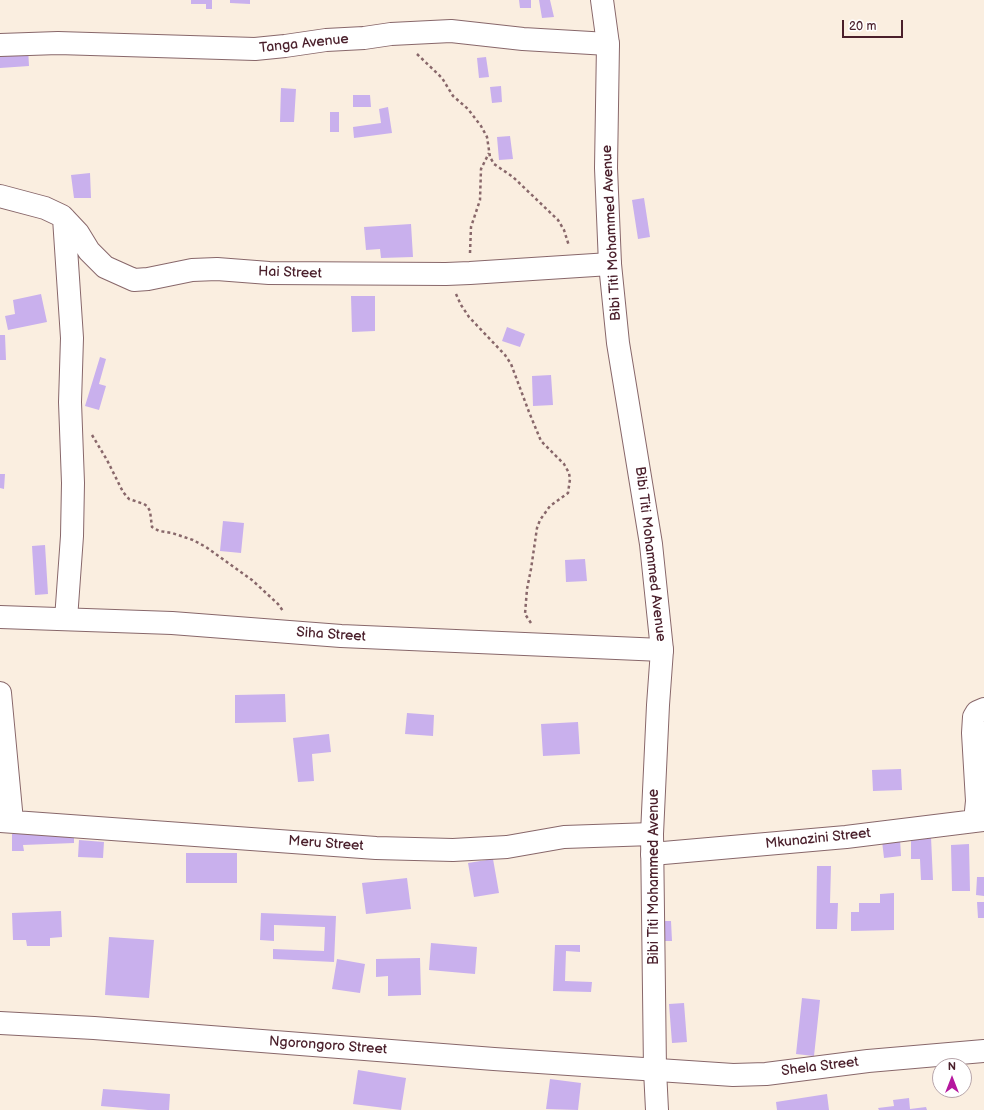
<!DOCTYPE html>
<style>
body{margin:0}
#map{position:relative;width:984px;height:1110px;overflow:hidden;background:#faeee0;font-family:"Balsamiq Sans",sans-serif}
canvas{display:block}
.north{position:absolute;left:932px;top:1058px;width:40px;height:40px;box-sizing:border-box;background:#fff;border:1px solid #b7a5aa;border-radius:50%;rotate:0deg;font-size:11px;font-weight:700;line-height:16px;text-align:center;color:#4a1f2b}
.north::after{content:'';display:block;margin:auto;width:14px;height:18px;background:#b5179e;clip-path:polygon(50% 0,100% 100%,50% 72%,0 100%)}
.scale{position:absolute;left:842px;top:20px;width:61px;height:18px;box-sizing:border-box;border:2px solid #4a1f2b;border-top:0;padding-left:5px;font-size:12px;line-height:14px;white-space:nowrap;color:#4a1f2b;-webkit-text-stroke:3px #fff;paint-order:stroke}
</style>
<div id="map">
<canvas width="984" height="1110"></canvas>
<div class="north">N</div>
<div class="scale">20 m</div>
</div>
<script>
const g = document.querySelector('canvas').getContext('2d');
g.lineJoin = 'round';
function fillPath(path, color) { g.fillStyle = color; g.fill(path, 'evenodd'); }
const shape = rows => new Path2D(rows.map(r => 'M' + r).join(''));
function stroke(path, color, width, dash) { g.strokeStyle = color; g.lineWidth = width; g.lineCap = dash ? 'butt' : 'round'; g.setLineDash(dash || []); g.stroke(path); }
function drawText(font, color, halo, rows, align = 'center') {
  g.font = font + ' "Balsamiq Sans",sans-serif'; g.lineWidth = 3; g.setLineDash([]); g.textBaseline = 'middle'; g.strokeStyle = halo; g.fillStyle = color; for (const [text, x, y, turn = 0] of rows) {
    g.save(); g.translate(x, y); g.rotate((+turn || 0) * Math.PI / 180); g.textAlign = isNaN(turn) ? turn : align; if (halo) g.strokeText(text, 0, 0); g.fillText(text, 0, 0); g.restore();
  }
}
const building = shape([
 [191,0,212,0,212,9,206,9,206,4,191,4],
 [230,0,250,0,250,4,230,3],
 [519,0,531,0,531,8,520,8],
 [539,0,550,0,554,17,542,18],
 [28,48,29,66,0,68,0,50],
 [486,57,489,77,479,78,477,58],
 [501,86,502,102,492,103,490,87],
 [281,88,296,89,294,122,280,122],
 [353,95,370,95,371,107,353,107],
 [388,107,392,133,354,138,353,127,381,123,379,109],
 [330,112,339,112,339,132,330,132],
 [510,136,513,159,499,160,497,137],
 [90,173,91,198,74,198,71,175],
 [644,198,650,237,638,239,632,200],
 [411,224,413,257,381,258,380,249,366,250,364,227],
 [41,294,47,322,8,330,5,316,15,314,13,300],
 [351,296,375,296,375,331,352,332],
 [507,327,525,334,520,347,502,341],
 [0,335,5,335,6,360,0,360],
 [100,357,106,359,99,384,106,386,99,410,85,406],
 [551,375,553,405,533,406,532,376],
 [0,474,5,474,4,489,0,488],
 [223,521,244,523,241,553,220,551],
 [45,545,48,594,35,595,32,546],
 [585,559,587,581,566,582,565,560],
 [285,694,286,722,235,723,235,695],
 [407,713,434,715,433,736,405,734],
 [578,722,580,754,543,756,541,724],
 [329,734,331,752,312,754,314,781,298,782,293,738],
 [901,769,902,790,873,791,872,770],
 [74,833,74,843,23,845,24,851,12,851,12,834],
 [931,837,933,880,921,880,920,859,911,859,911,838],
 [900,839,901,856,884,858,882,841],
 [79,840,104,842,103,858,78,857],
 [969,844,970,891,952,891,951,845],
 [186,853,237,853,237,883,186,883],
 [493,859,499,893,474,897,468,863],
 [817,866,831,866,830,903,838,903,837,929,816,929],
 [977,877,984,877,984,896,976,895],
 [407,878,411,909,366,914,362,883],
 [894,893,894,930,851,931,851,912,859,912,859,903,880,903,880,894],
 [977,902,984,902,984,918,978,918],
 [61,911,62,937,50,938,50,946,27,946,26,940,13,940,12,913],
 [261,913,336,916,334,962,273,959,273,949,324,951,325,927,274,925,274,941,260,940],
 [657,921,671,921,672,941,658,941],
 [109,937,154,940,149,998,105,995],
 [431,943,477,947,475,974,429,970],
 [555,945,580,945,580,952,566,951,565,981,592,982,591,992,553,991],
 [420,958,421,995,388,996,388,976,376,977,376,959],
 [337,959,365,964,360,993,332,989],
 [802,998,820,1000,814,1056,796,1054],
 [684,1003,687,1042,672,1043,669,1004],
 [358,1070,406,1078,401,1110,353,1104],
 [550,1079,581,1083,578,1110,546,1109],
 [103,1089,170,1094,169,1110,148,1110,101,1106],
 [827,1094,829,1110,777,1110,776,1102],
 [909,1098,910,1109,926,1107,927,1110,879,1110,878,1108,894,1106,893,1100]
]);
const path = shape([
 [417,54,442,78,453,96,468,109,481,126,487,137,490,157,494,164,513,177,558,220,564,230,569,246],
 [470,253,471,227,480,200,481,169,489,153],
 [456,294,461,305,469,317,505,355,511,364,529,412,541,441,564,464,569,473,570,479,568,493,550,506,540,520,537,528,531,569,527,589,525,614,531,623],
 [92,435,107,460,123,492,129,499,144,504,147,506,150,511,152,527,159,531,172,533,193,540,206,547,252,580,278,604,283,611]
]);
const minor = shape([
 [0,45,58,43,255,49,285,46,326,40,364,38,391,34,451,31,523,39,608,44],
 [0,196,45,208,62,216,78,233,89,251,105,267,134,280,148,279,192,270,217,269,269,273,446,274,470,273,610,264],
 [64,218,72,338,70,402,73,483,72,536,66,619],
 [0,617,172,623,341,636,662,650],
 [0,693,12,821],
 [0,821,376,848,453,850,507,847,564,837,652,834],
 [975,821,977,801,973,733,974,717,977,712,984,709],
 [652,854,846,837,984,820],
 [0,1023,94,1028,494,1059,733,1075,766,1074,868,1061,984,1051]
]);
const tertiary = shape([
 [602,0,608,44,606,168,610,264,618,343,651,544,662,650,658,705,652,834,655,1070,657,1110]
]);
const streetNames = [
 ["Tanga Avenue",304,44,-6],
 ["Bibi Titi Mohammed Avenue",612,233,-93],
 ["Hai Street",290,273,2],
 ["Bibi Titi Mohammed Avenue",650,554,83],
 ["Siha Street",331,635,4],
 ["Mkunazini Street",818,839,-6],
 ["Meru Street",326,844,4],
 ["Bibi Titi Mohammed Avenue",654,877,-90],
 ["Ngorongoro Street",328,1046,4],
 ["Shela Street",820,1067,-7]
];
fillPath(building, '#c9b0ed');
stroke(minor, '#88676a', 24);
stroke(tertiary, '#88676a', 24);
stroke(path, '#88676a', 2.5, [3, 3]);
stroke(minor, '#fff', 22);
stroke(tertiary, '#fff', 22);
drawText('14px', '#4a1f2b', '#fff', streetNames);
</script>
